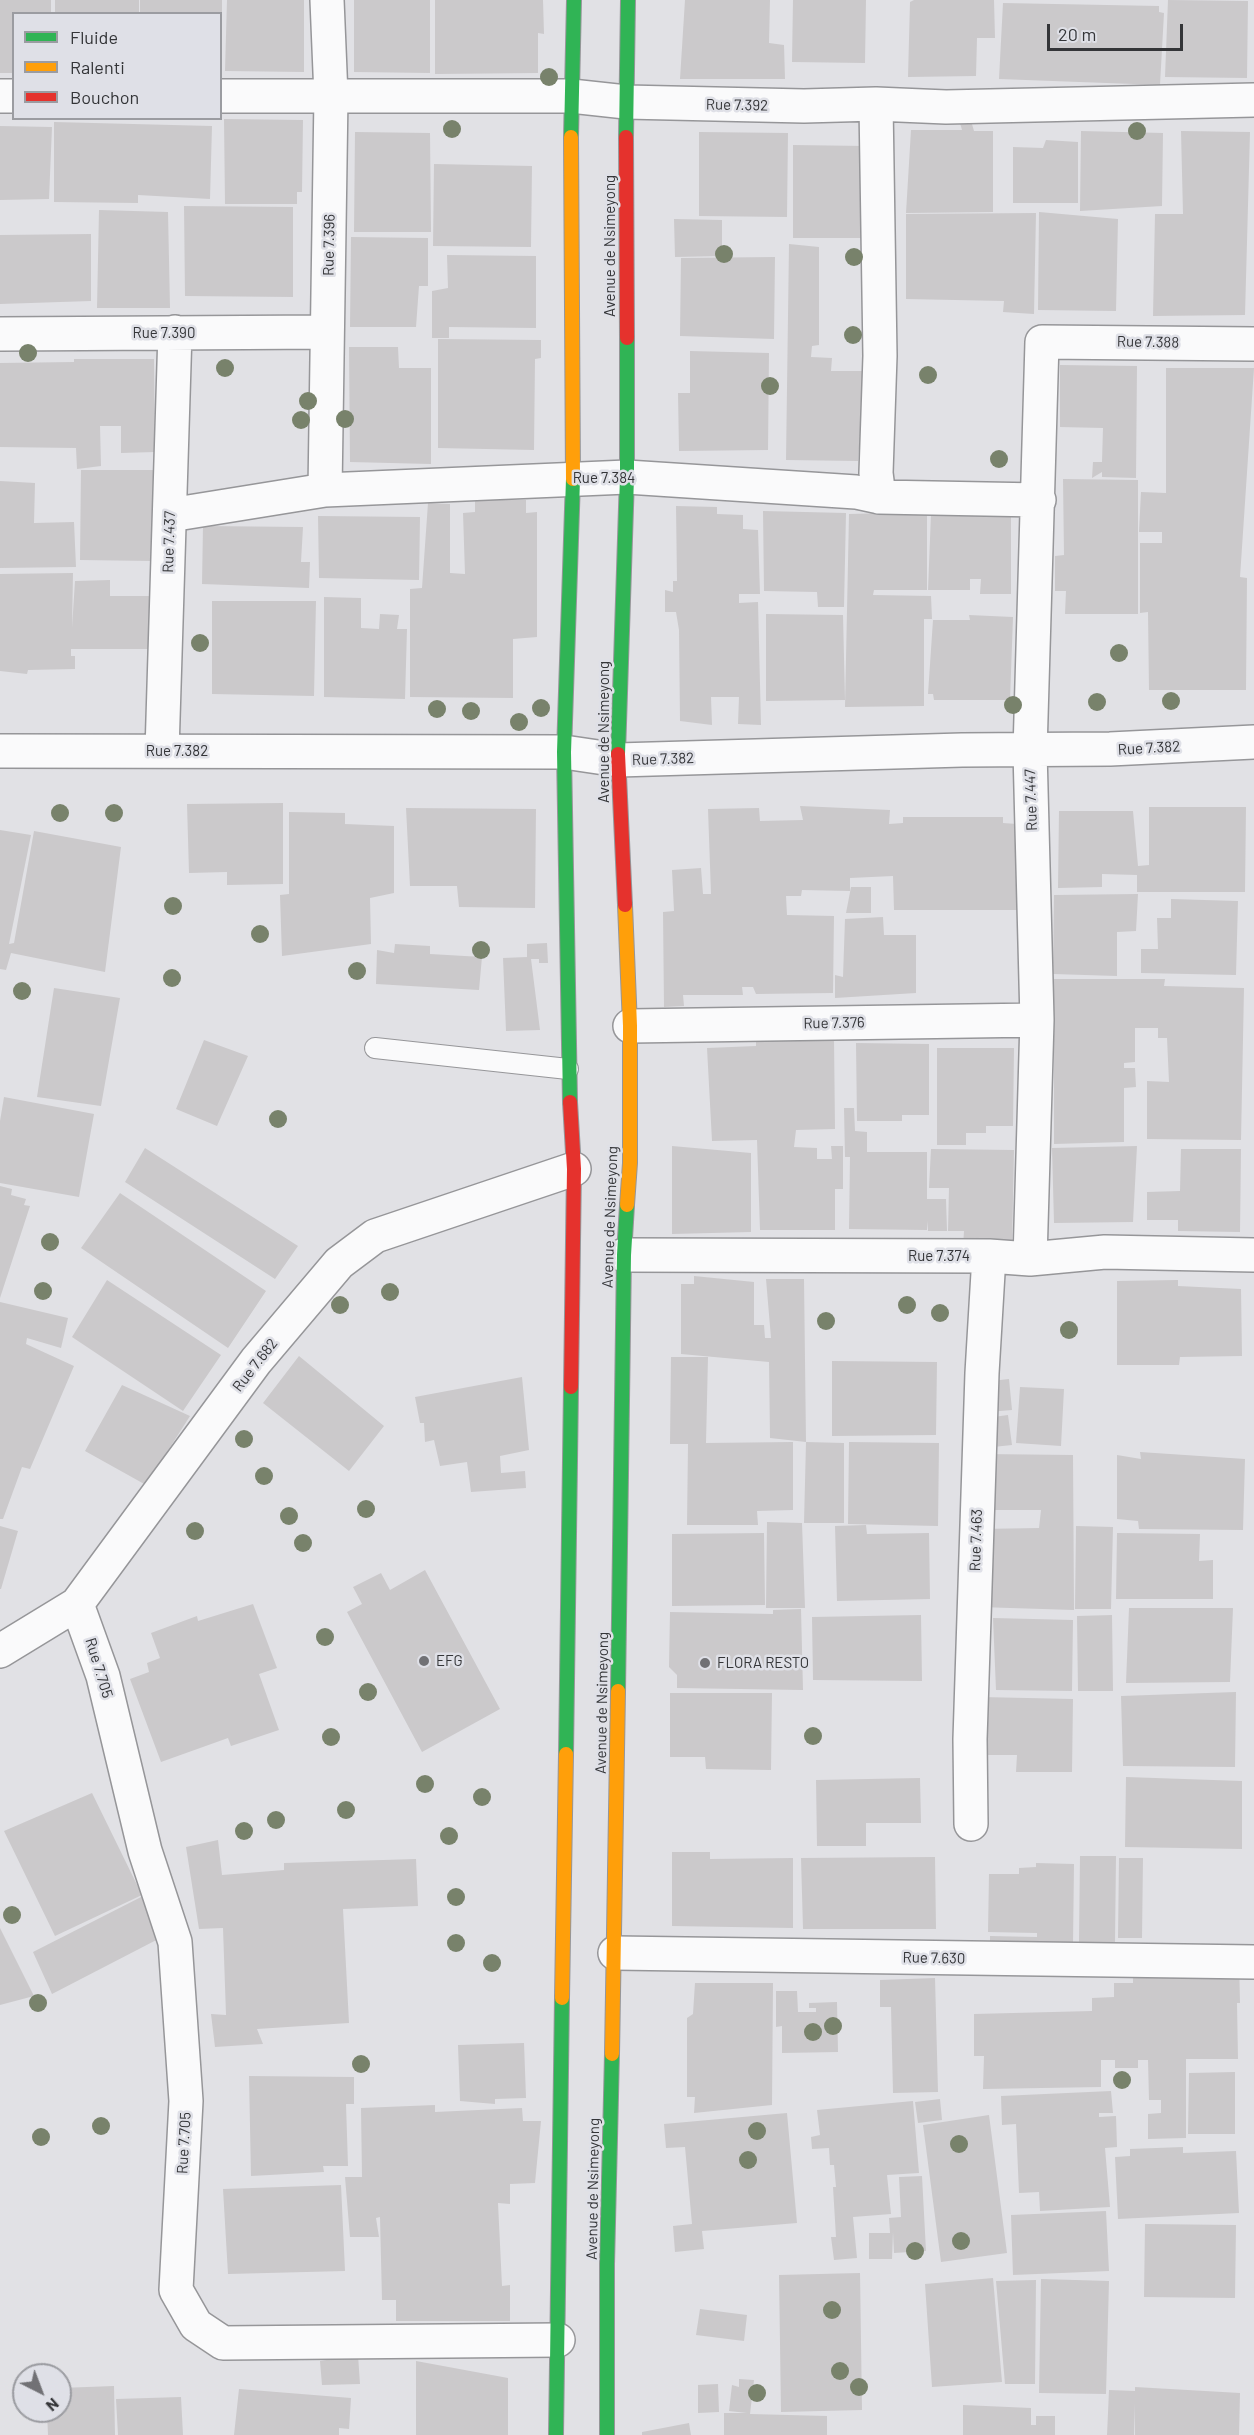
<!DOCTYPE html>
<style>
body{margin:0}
#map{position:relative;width:1254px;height:2435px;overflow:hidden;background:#e1e1e5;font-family:Barlow,sans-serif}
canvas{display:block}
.legend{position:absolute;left:12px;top:12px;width:210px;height:108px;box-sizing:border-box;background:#dfe0e7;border:2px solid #9b9ca1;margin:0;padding:8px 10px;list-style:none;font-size:18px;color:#343538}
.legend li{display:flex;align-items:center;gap:12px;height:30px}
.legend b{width:30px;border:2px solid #9b9ca1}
.north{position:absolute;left:12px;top:2363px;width:60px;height:60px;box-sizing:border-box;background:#dfe0e7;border:2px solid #9b9ca1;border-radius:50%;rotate:138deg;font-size:16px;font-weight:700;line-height:24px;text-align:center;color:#343538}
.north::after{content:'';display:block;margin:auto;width:21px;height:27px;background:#717175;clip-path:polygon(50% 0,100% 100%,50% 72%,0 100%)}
.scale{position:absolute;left:1047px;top:24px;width:136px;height:27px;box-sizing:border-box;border:3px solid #343538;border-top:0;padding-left:8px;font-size:18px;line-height:21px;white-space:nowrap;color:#343538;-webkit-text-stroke:4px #dfe0e7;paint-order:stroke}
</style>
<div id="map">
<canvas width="1254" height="2435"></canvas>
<ul class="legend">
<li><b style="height:8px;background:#30b455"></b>Fluide</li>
<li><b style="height:8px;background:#ff9f0a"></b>Ralenti</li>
<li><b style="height:8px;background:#e5322d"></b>Bouchon</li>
</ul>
<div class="north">N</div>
<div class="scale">20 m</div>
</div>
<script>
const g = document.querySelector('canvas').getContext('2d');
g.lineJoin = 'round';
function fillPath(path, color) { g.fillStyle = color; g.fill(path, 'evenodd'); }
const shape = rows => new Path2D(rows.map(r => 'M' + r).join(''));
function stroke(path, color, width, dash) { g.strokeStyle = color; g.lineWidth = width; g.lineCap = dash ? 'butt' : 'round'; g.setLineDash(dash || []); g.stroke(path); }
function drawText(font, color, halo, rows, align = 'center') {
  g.font = font + ' Barlow,sans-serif'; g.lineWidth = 5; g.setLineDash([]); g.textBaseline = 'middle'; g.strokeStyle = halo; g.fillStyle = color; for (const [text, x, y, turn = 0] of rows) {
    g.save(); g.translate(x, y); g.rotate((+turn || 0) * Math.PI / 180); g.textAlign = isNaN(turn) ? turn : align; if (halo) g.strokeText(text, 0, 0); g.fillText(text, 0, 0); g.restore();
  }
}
const building = shape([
 [0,0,51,0,51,14,14,14,14,73,0,73],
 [55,0,139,0,139,14,55,14],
 [140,0,222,0,222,14,140,14],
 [227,0,304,0,304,72,225,71],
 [354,0,430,0,430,73,354,72],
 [435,0,543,0,544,34,538,33,538,73,435,74],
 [685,0,770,0,769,43,784,45,785,79,680,79],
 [793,0,866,0,865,63,792,62],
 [914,0,994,0,995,38,977,38,976,76,908,77,910,2],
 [1168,0,1248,1,1247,78,1165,77],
 [1003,3,1159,6,1159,12,1164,13,1160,85,999,79],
 [224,119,303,120,302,192,297,192,297,204,225,204],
 [54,122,212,126,210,199,138,195,138,203,54,202],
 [960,123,972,124,974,131,993,131,993,212,906,213,911,130,962,130],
 [0,126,52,127,49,199,0,200],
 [1081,131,1163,133,1162,206,1080,211],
 [1181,131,1250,132,1245,315,1153,316,1155,214,1183,214],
 [355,132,430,133,431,232,354,232],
 [699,132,788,133,787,217,699,216],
 [1046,140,1078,142,1078,203,1013,203,1013,147,1043,148],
 [793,145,865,146,867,238,793,238],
 [434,164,532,166,531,247,433,246],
 [184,206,293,207,293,297,185,296],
 [99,210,168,212,170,308,97,308],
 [1039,212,1118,219,1116,311,1038,310],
 [1036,213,1034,314,1003,312,1004,301,906,299,906,214],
 [674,219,722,220,722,256,675,257],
 [91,234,91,301,0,304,0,235],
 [351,237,428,238,428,286,419,286,416,327,350,327],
 [789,244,819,247,819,345,812,346,811,357,832,358,831,371,865,371,858,461,786,460],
 [447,255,536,256,536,328,449,327,449,338,432,338,432,291,448,288],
 [775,257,774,339,680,336,681,258],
 [438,339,541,340,541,358,535,359,534,450,438,448],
 [349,347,398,347,399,368,431,368,431,464,350,462],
 [690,351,769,353,768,450,679,451,678,393,690,393],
 [74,359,154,359,155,452,121,453,121,426,100,426,101,466,77,469,76,448,0,447,0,363,74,362],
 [1060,365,1137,366,1136,478,1102,477,1102,472,1092,478,1093,462,1102,462,1103,428,1060,427],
 [1166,368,1254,368,1240,577,1247,578,1246,690,1149,690,1148,612,1140,613,1140,543,1162,543,1162,532,1139,532,1141,492,1166,493],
 [81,470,155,470,152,561,80,560],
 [1063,479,1138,480,1138,614,1065,614,1066,591,1055,591,1055,556,1064,555],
 [0,481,35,483,34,523,74,522,76,567,0,568],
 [475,500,526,500,526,513,537,512,537,637,513,639,513,698,410,697,410,589,422,588,428,503,450,504,450,573,465,574,463,513,475,512],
 [676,506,717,507,717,514,743,515,743,529,758,530,760,594,739,594,739,603,758,602,761,725,738,724,739,697,711,697,712,725,680,721,679,630,676,612,665,612,665,590,673,592,673,581,677,581],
 [763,511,846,513,844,607,818,607,817,592,764,591],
 [927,512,927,590,874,590,873,595,931,596,932,619,924,619,924,706,845,707,849,514],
 [931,514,1011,514,1011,594,980,594,981,579,970,579,970,590,928,590],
 [318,516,420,517,419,580,319,578],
 [203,526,303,527,301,562,310,562,309,588,202,584],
 [73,573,72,628,75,581,110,580,110,596,150,596,150,649,71,649,71,656,75,656,75,669,28,670,27,674,0,671,0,574],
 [324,597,361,598,361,628,379,629,380,614,399,615,397,629,407,629,405,699,324,697],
 [212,601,316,601,314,696,212,694],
 [766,614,843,615,845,700,766,701],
 [969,615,1013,617,1010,700,934,700,933,694,928,694,933,620,970,620],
 [283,803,283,884,227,885,227,872,189,873,187,804],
 [800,806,890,810,889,824,903,823,903,817,1003,817,1003,823,1017,824,1017,910,894,910,893,876,850,878,850,891,802,890,801,896,786,896,787,915,834,916,833,993,756,994,753,987,742,987,743,995,683,995,684,1006,664,1007,663,912,674,911,672,870,701,868,703,894,711,894,708,809,759,808,760,821,803,820],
 [1149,807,1246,807,1245,892,1137,892,1137,875,1102,874,1102,887,1058,888,1059,811,1133,811,1138,866,1149,865],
 [406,808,536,809,535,908,459,907,457,886,410,886],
 [289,812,345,813,345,824,394,826,394,893,370,898,371,944,282,956,280,895,289,894],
 [0,830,31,835,9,944,14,943,34,831,121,847,105,972,11,953,6,970,0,969],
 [851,887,871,887,871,913,846,913],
 [1138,894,1136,931,1117,932,1117,976,1053,974,1054,895],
 [1171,899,1238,901,1236,975,1141,973,1141,949,1158,949,1157,918,1171,918],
 [883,917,884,935,916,935,916,993,835,998,835,975,843,977,845,919],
 [547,943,548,963,539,963,539,959,531,959,540,1030,506,1031,503,958,527,957,527,944],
 [395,944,430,946,430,954,482,957,479,990,376,984,377,950,394,953],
 [1054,979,1165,979,1164,986,1244,988,1241,1140,1147,1139,1147,1081,1169,1082,1167,1038,1158,1038,1158,1028,1135,1028,1135,1062,1124,1063,1124,1068,1135,1068,1136,1087,1124,1088,1124,1142,1054,1144],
 [54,988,120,998,101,1106,37,1097],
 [834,1039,835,1129,796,1130,794,1147,817,1148,817,1159,832,1159,831,1146,843,1146,843,1189,835,1189,835,1230,760,1230,757,1140,712,1141,707,1048,756,1046,756,1040],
 [204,1040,248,1056,217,1126,176,1109],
 [856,1043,929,1044,929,1115,902,1115,902,1121,857,1121],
 [937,1048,1014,1048,1013,1126,986,1126,986,1133,966,1133,966,1145,937,1145],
 [4,1097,94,1114,79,1197,0,1183,0,1121],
 [844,1108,854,1108,855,1131,867,1132,867,1152,927,1152,927,1199,946,1199,947,1231,928,1231,928,1221,927,1230,849,1229,850,1157,845,1157],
 [672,1146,751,1153,751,1232,672,1234],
 [1137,1146,1133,1222,1054,1223,1052,1148],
 [145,1148,298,1246,275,1279,125,1182],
 [931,1149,1014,1150,1012,1247,963,1246,964,1231,948,1231,949,1188,929,1188],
 [1181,1149,1241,1149,1240,1232,1178,1231,1178,1220,1147,1220,1147,1192,1180,1191],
 [0,1186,12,1189,11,1195,26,1199,24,1205,30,1206,0,1298],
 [120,1193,266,1291,228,1348,81,1248],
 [694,1276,754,1282,754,1325,764,1325,765,1338,771,1338,766,1279,804,1279,806,1442,770,1438,769,1362,681,1354,681,1284,694,1284],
 [107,1280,221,1355,183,1411,72,1337],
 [1178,1280,1178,1286,1241,1289,1242,1356,1180,1357,1179,1365,1117,1365,1117,1281],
 [0,1302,68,1318,61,1348,27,1338,26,1344,74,1366,30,1469,22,1467,3,1519,0,1519],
 [299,1356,384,1426,349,1471,263,1403],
 [671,1357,708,1357,706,1443,793,1442,793,1510,757,1511,758,1525,687,1525,688,1444,670,1444],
 [832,1361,937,1362,936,1435,832,1436],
 [522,1377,529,1450,500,1456,501,1473,525,1471,526,1488,471,1492,467,1462,440,1466,434,1440,425,1442,424,1423,420,1423,415,1397],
 [1009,1379,1012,1410,976,1413,973,1383],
 [122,1385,190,1416,146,1485,85,1451],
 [1020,1387,1064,1389,1061,1446,1016,1443],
 [1008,1415,1012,1445,974,1449,971,1420],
 [806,1442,844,1443,844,1523,804,1523],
 [849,1442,939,1443,938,1526,848,1524],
 [1140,1452,1245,1459,1243,1530,1139,1529,1138,1521,1117,1519,1117,1455,1141,1459],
 [983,1454,1073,1455,1074,1610,979,1607,980,1529,1039,1528,1041,1510,983,1510],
 [767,1522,802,1523,805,1608,766,1608],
 [866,1525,867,1534,929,1533,930,1599,837,1601,835,1526],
 [0,1526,18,1531,1,1589,0,1589],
 [1076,1526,1113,1527,1111,1609,1075,1609],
 [764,1533,765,1605,672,1606,672,1534],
 [1117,1533,1200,1534,1199,1561,1213,1560,1213,1599,1116,1599],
 [425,1570,500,1709,422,1752,347,1612,362,1604,353,1587,381,1573,390,1590],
 [253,1604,277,1668,259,1674,279,1730,231,1746,228,1738,161,1762,130,1679,149,1672,147,1663,160,1658,151,1633,197,1616,198,1621],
 [1129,1608,1233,1608,1230,1682,1126,1683],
 [801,1609,803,1690,677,1688,677,1675,669,1667,670,1612,773,1614,773,1610],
 [921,1615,922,1681,813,1680,812,1617],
 [1112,1615,1113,1691,1078,1691,1077,1616],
 [993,1618,1073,1620,1072,1691,996,1690],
 [1236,1692,1235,1767,1123,1766,1121,1696],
 [670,1693,772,1693,771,1770,706,1769,705,1757,670,1757],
 [981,1697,1073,1699,1072,1772,1016,1772,1017,1755,980,1755],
 [1126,1777,1242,1781,1242,1849,1125,1847],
 [920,1778,921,1823,866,1823,866,1846,817,1846,816,1780],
 [92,1793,142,1895,55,1936,4,1831],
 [218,1840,222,1875,284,1870,284,1863,416,1859,418,1906,343,1909,349,2023,257,2029,263,2044,215,2047,211,2014,226,2015,223,1928,199,1929,186,1847],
 [672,1852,710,1852,710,1859,793,1858,793,1928,672,1926],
 [1080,1856,1116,1856,1115,1942,1079,1942],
 [935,1857,936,1929,803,1929,801,1858],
 [1119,1858,1143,1858,1142,1938,1118,1938],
 [1036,1863,1074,1864,1073,1944,990,1943,990,1936,1037,1937,1037,1933,988,1932,989,1874,1019,1874,1019,1868,1036,1867],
 [145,1895,166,1935,52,1994,33,1952],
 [0,1928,34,1996,0,2005],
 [1239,1960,1240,2003,1237,2003,1238,2059,1186,2059,1186,2138,1148,2139,1148,2114,1161,2113,1161,2100,1149,2100,1148,2060,1138,2060,1138,2068,1115,2068,1115,2060,1101,2060,1101,2087,983,2089,984,2056,974,2056,974,2014,1092,2011,1092,1998,1114,1997,1114,1983,1133,1983,1133,1968],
 [935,1978,938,2092,893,2093,891,2007,880,2007,880,1980],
 [695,1983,773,1983,772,2105,694,2113,695,2097,687,2097,687,2018,693,2014],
 [776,1991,797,1991,798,2012,816,2012,816,2008,809,2008,809,2003,837,2002,838,2052,782,2053,782,2026,776,2027],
 [524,2043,526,2098,495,2099,495,2104,460,2101,458,2045],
 [1235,2072,1235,2134,1188,2134,1189,2073],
 [249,2076,354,2077,354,2104,346,2104,348,2166,323,2166,324,2172,251,2176],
 [1111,2091,1113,2113,1099,2113,1099,2117,1116,2116,1117,2147,1105,2148,1110,2207,1040,2211,1039,2192,1019,2193,1016,2124,1002,2125,1001,2096],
 [940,2099,942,2120,918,2123,915,2102],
 [913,2101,919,2173,887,2175,891,2214,853,2217,857,2258,834,2260,831,2237,836,2237,833,2187,836,2187,834,2165,830,2165,829,2148,812,2149,811,2137,820,2135,817,2110],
 [435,2105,435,2112,522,2108,523,2121,541,2121,535,2183,510,2184,510,2204,498,2203,502,2286,510,2285,510,2321,396,2321,396,2300,382,2300,380,2217,376,2218,379,2237,350,2237,345,2177,362,2177,361,2108],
 [787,2113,797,2223,702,2231,704,2249,675,2252,673,2226,692,2224,685,2147,666,2148,664,2124],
 [989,2115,1007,2253,941,2262,923,2125],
 [1183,2147,1183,2153,1236,2151,1239,2213,1118,2219,1115,2157,1130,2156,1130,2149],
 [922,2176,926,2251,894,2253,893,2232,892,2259,869,2259,869,2233,890,2233,889,2218,901,2217,899,2177],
 [341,2185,345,2271,228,2274,223,2189],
 [1106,2211,1109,2271,1013,2275,1011,2215],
 [1145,2224,1236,2225,1235,2298,1144,2297],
 [860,2273,862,2410,781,2412,779,2275],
 [993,2278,1002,2382,932,2387,925,2284],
 [1041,2279,1109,2281,1106,2394,1039,2393],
 [1036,2280,1035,2384,1005,2384,996,2281],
 [700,2309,747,2315,744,2341,696,2335],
 [358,2355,360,2384,322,2385,320,2361],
 [416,2361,508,2378,508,2435,416,2435],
 [739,2379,754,2380,750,2414,827,2416,827,2435,724,2435,724,2413,747,2413,729,2411,732,2385,739,2387],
 [718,2384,719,2412,698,2413,698,2385],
 [114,2386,115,2435,48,2435,47,2411,60,2411,60,2388],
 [1135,2387,1240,2393,1239,2435,1135,2435,1134,2403,1134,2435,1107,2435,1109,2390,1135,2391],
 [239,2389,351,2398,349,2429,339,2428,339,2435,234,2435],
 [181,2397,183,2435,118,2435,116,2399],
 [963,2405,1031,2408,1031,2425,1036,2425,1036,2416,1055,2416,1055,2435,963,2435],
 [689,2423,691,2435,642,2435,642,2432]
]);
const lane = shape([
 [375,1048,568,1069]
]);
const street = shape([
 [0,96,14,96],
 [220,96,571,96,626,102,804,106,876,104,946,107,1254,100],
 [876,104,880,356,876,473,879,497],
 [0,334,327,332],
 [325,490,331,96,327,0],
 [170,515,325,490,627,477,856,492,879,497,1039,500],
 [0,751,564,752,618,760,962,750,1110,749,1254,742],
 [162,751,175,332],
 [630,1026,1037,1020],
 [624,1255,989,1256,1030,1259,1105,1252,1254,1255],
 [1030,1259,1037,1020,1030,751,1042,342,1254,344],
 [77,1604,103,1676,145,1851,175,1942,186,2101,176,2290,196,2325,223,2343,558,2340],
 [0,1651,77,1604,256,1361,339,1263,375,1236,574,1169],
 [971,1824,970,1739,982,1373,989,1256],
 [615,1953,1254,1962]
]);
const fast = shape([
 [571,137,574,0],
 [626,137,628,0],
 [618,754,627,477,627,338],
 [570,1102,564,752,573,479],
 [618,1691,624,1255,627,1205],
 [566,1754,571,1387],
 [556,2435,562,1998],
 [607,2435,607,2264,612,2054]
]);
const slow = shape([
 [571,137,573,479],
 [625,905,630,1026,630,1163,627,1205],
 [562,1998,566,1754],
 [612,2054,618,1691]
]);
const jam = shape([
 [626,137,627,338],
 [618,754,625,905],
 [570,1102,574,1169,571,1387]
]);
const trees = [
 [549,77],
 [452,129],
 [1137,131],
 [724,254],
 [854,257],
 [853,335],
 [28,353],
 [225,368],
 [928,375],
 [770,386],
 [308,401],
 [345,419],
 [301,420],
 [999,459],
 [200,643],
 [1119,653],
 [1171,701],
 [1097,702],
 [1013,705],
 [541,708],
 [437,709],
 [471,711],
 [519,722],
 [60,813],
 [114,813],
 [173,906],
 [260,934],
 [481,950],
 [357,971],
 [172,978],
 [22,991],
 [278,1119],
 [50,1242],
 [43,1291],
 [390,1292],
 [340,1305],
 [907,1305],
 [940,1313],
 [826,1321],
 [1069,1330],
 [244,1439],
 [264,1476],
 [366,1509],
 [289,1516],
 [195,1531],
 [303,1543],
 [325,1637],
 [368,1692],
 [813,1736],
 [331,1737],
 [425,1784],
 [482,1797],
 [346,1810],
 [276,1820],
 [244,1831],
 [449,1836],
 [456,1897],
 [12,1915],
 [456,1943],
 [492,1963],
 [38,2003],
 [833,2026],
 [813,2032],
 [361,2064],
 [1122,2080],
 [101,2126],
 [757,2131],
 [41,2137],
 [959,2144],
 [748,2160],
 [961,2241],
 [915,2251],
 [832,2310],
 [840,2371],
 [859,2387],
 [757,2393]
];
const markers = [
 [424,1661,6,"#717175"],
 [705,1663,6,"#717175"]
];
const streetNames = [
 ["Rue 7.392",737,105,1],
 ["Rue 7.396",329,245,-89],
 ["Avenue de Nsimeyong",610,246,-90],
 ["Rue 7.390",164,333],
 ["Rue 7.388",1148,342,1],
 ["Rue 7.384",604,478],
 ["Rue 7.437",169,542,-88],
 ["Avenue de Nsimeyong",604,732,-90],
 ["Rue 7.382",1149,748,-3],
 ["Rue 7.382",177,751],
 ["Rue 7.382",663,759,-2],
 ["Rue 7.447",1031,800,-92],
 ["Rue 7.376",834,1023,-1],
 ["Avenue de Nsimeyong",610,1217,-88],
 ["Rue 7.374",939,1256],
 ["Rue 7.682",255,1365,-52],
 ["Rue 7.463",976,1540,-88],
 ["Rue 7.705",99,1668,73],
 ["Avenue de Nsimeyong",602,1703,-89],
 ["Rue 7.630",934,1958,1],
 ["Rue 7.705",184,2143,-87],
 ["Avenue de Nsimeyong",593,2189,-89]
];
const poiNames = [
 ["EFG",436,1661],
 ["FLORA RESTO",717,1663]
];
fillPath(building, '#cbc9cb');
stroke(lane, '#969699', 22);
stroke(street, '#969699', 36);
stroke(fast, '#969699', 16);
stroke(slow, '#969699', 16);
stroke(jam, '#969699', 16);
stroke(lane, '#fafafb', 20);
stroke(street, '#fafafb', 33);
stroke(fast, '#30b455', 14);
stroke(slow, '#ff9f0a', 14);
stroke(jam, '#e5322d', 14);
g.fillStyle = '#78826b';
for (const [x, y] of trees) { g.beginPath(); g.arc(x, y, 9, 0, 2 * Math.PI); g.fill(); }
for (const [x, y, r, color] of markers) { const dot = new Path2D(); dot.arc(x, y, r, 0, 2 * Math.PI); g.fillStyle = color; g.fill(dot); stroke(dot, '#dfe0e7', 2); }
drawText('15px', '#343538', '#dfe0e7', streetNames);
drawText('15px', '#343538', '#dfe0e7', poiNames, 'left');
</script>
